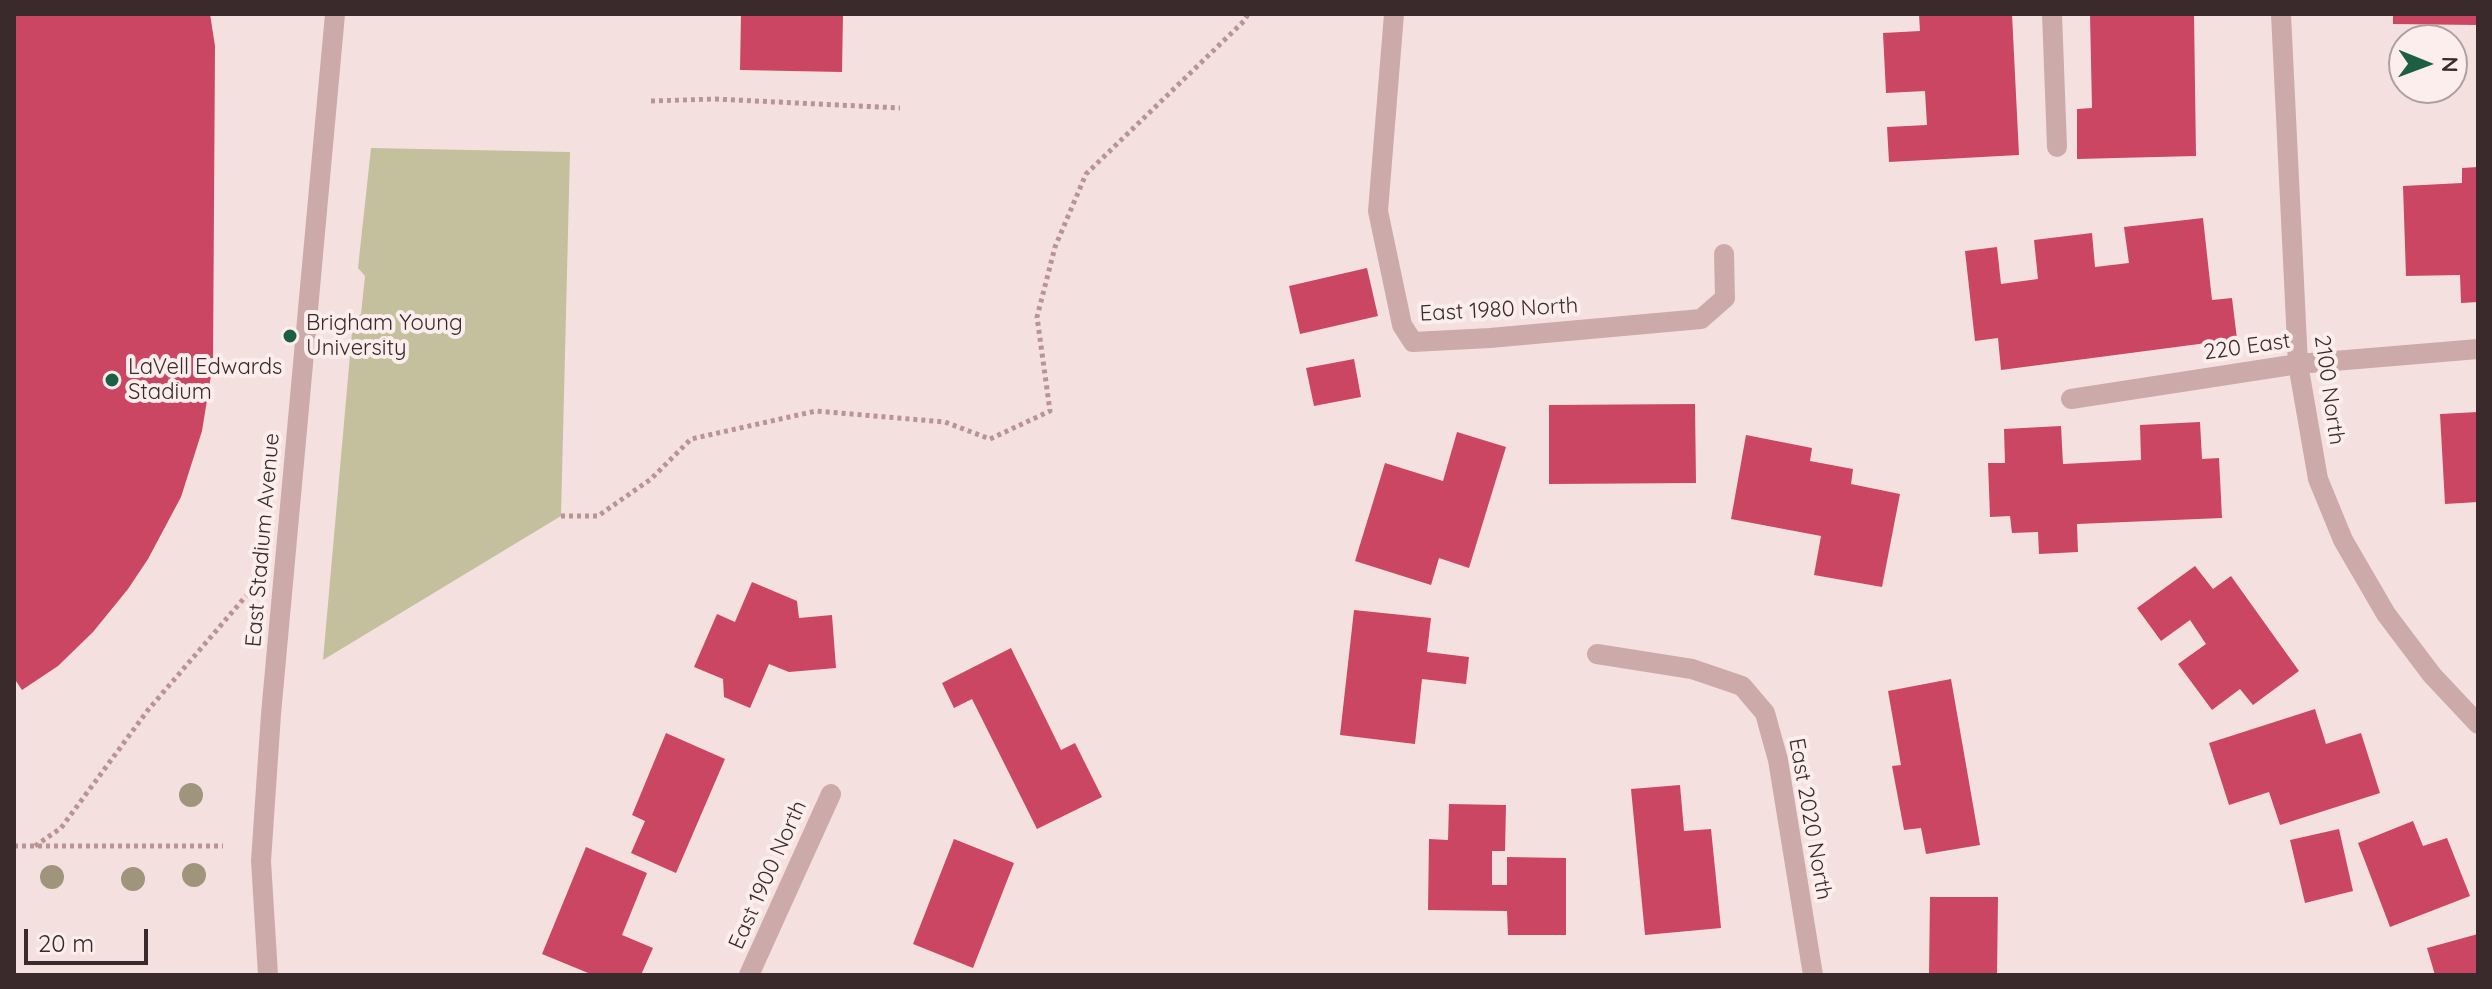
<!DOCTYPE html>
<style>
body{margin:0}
#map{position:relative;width:2492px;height:989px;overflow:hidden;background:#f4e1df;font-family:Quicksand,sans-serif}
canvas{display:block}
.frame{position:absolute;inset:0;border:16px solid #3a2a2c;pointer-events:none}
.north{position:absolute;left:2388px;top:24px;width:80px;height:80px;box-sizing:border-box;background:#fbeeec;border:2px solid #aea09f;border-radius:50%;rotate:91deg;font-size:22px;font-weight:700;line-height:32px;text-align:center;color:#3a2a2c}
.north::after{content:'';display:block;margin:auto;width:28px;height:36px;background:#1d5f45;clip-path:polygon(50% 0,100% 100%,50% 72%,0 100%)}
.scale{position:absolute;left:24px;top:929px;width:124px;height:36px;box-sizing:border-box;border:4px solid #3a2a2c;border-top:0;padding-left:10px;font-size:24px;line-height:28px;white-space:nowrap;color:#3a2a2c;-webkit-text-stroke:6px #fbeeec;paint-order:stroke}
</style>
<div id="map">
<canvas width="2492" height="989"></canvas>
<div class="frame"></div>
<div class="north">N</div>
<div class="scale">20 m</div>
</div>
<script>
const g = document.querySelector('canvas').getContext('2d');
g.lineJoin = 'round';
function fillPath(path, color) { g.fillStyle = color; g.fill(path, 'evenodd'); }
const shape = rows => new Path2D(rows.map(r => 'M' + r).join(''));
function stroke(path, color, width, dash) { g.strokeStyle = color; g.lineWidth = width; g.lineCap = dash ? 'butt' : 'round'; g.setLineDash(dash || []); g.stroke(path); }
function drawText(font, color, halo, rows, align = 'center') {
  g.font = font + ' Quicksand,sans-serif'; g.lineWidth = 8; g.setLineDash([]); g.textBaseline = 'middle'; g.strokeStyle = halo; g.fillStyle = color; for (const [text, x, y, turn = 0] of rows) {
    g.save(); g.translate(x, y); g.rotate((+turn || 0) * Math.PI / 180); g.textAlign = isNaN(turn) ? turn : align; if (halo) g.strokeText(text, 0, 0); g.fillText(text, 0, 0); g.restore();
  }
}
const green = shape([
 [371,148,570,152,561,516,323,660,353,321,361,314,365,276,358,268]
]);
const building = shape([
 [14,14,210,14,215,46,213,363,202,431,181,497,148,559,128,589,93,632,58,666,22,690,14,678],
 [741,14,843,14,842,72,740,70],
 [1919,14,2012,14,2019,155,1889,162,1887,127,1927,125,1925,91,1886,93,1883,33,1920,31],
 [2090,14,2194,14,2196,156,2077,159,2077,109,2092,108],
 [2393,14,2478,14,2478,25,2393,24],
 [2478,167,2478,302,2461,303,2460,275,2406,276,2403,186,2462,183,2462,168],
 [2203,218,2212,300,2232,298,2237,339,2001,370,1998,338,1975,341,1965,251,1997,247,2001,284,2038,279,2034,240,2092,233,2095,267,2129,263,2124,227],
 [1367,268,1378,316,1300,334,1289,286],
 [1354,359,1361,397,1314,406,1306,368],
 [1695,404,1696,483,1549,484,1549,405],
 [2478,412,2478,502,2445,504,2440,414],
 [2200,422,2202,459,2219,458,2222,518,2077,524,2078,552,2039,554,2038,532,2012,533,2010,516,1990,517,1988,463,2005,463,2004,429,2061,426,2063,464,2141,460,2140,425],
 [1457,432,1506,447,1469,568,1439,558,1431,585,1355,561,1385,463,1443,481],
 [1746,435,1812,448,1810,461,1853,469,1851,484,1900,494,1882,587,1814,575,1821,536,1731,519],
 [2195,566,2213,589,2231,576,2299,671,2253,705,2240,689,2212,710,2178,664,2206,644,2190,620,2161,641,2137,608],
 [752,582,797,601,799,618,832,615,836,668,789,672,769,664,750,708,724,697,723,679,694,667,717,614,735,622],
 [1354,610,1431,618,1427,652,1469,657,1466,684,1422,679,1415,744,1340,735],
 [1011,648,1061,750,1075,743,1102,797,1037,829,972,699,954,708,942,683],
 [1951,679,1980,845,1926,854,1921,828,1904,830,1892,766,1901,765,1888,691],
 [2315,709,2326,744,2361,733,2380,793,2280,825,2269,792,2229,805,2209,743],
 [666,733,725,759,676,873,631,853,645,821,632,815],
 [1680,785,1684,831,1711,829,1721,928,1645,935,1631,789],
 [1449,804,1506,805,1505,851,1492,851,1492,885,1507,885,1507,857,1566,858,1566,935,1508,935,1507,911,1428,910,1429,839,1448,840],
 [2413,821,2423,846,2447,838,2470,896,2390,927,2358,843],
 [2339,829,2353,891,2305,903,2290,840],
 [954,839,1014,863,973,968,913,944],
 [586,847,647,873,622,935,653,948,641,975,593,975,542,954],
 [1930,897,1998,897,1997,975,1929,975],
 [2478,934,2478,975,2435,975,2427,948]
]);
const path = shape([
 [651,101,715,99,900,108],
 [561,516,598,516,651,479,691,439,816,411,945,422,990,439,1050,411,1037,317,1055,247,1086,174,1244,21,1248,14],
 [14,846,223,846],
 [35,846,61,828,148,710,246,596]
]);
const minor = shape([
 [1394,14,1378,211,1402,325,1413,342,1490,338,1701,319,1725,298,1724,254],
 [2052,14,2057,147],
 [2281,14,2298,364,2318,479,2343,540,2386,614,2432,675,2478,724],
 [2071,399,2298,364,2478,349],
 [1597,654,1692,669,1742,686,1765,713,1778,760,1813,975],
 [268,975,261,861,271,714,335,14],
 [749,975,831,794]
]);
const trees = [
 [191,795],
 [194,875],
 [52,877],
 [133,879]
];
const markers = [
 [290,336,8,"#1d5f45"],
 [112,380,8,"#1d5f45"]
];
const streetNames = [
 ["East 1980 North",1499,310,-3],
 ["220 East",2247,347,-8],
 ["2100 North",2329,390,82],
 ["East Stadium Avenue",263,540,-85],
 ["East 2020 North",1810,819,80],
 ["East 1900 North",768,875,-66]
];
const poiNames = [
 ["Brigham Young",306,323],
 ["University",306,348],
 ["LaVell Edwards",128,367],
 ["Stadium",128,392]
];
fillPath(green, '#c4c09e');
fillPath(building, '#cb4662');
stroke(path, '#b99495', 5, [4, 4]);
stroke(minor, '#cdaaaa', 20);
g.fillStyle = '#9f957d';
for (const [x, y] of trees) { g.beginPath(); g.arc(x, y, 12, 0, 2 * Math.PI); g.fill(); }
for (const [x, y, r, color] of markers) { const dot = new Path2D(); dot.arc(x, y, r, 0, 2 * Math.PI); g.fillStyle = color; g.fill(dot); stroke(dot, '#fbeeec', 3); }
drawText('22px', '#3a2a2c', '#fbeeec', streetNames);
drawText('22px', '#3a2a2c', '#fbeeec', poiNames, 'left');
</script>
